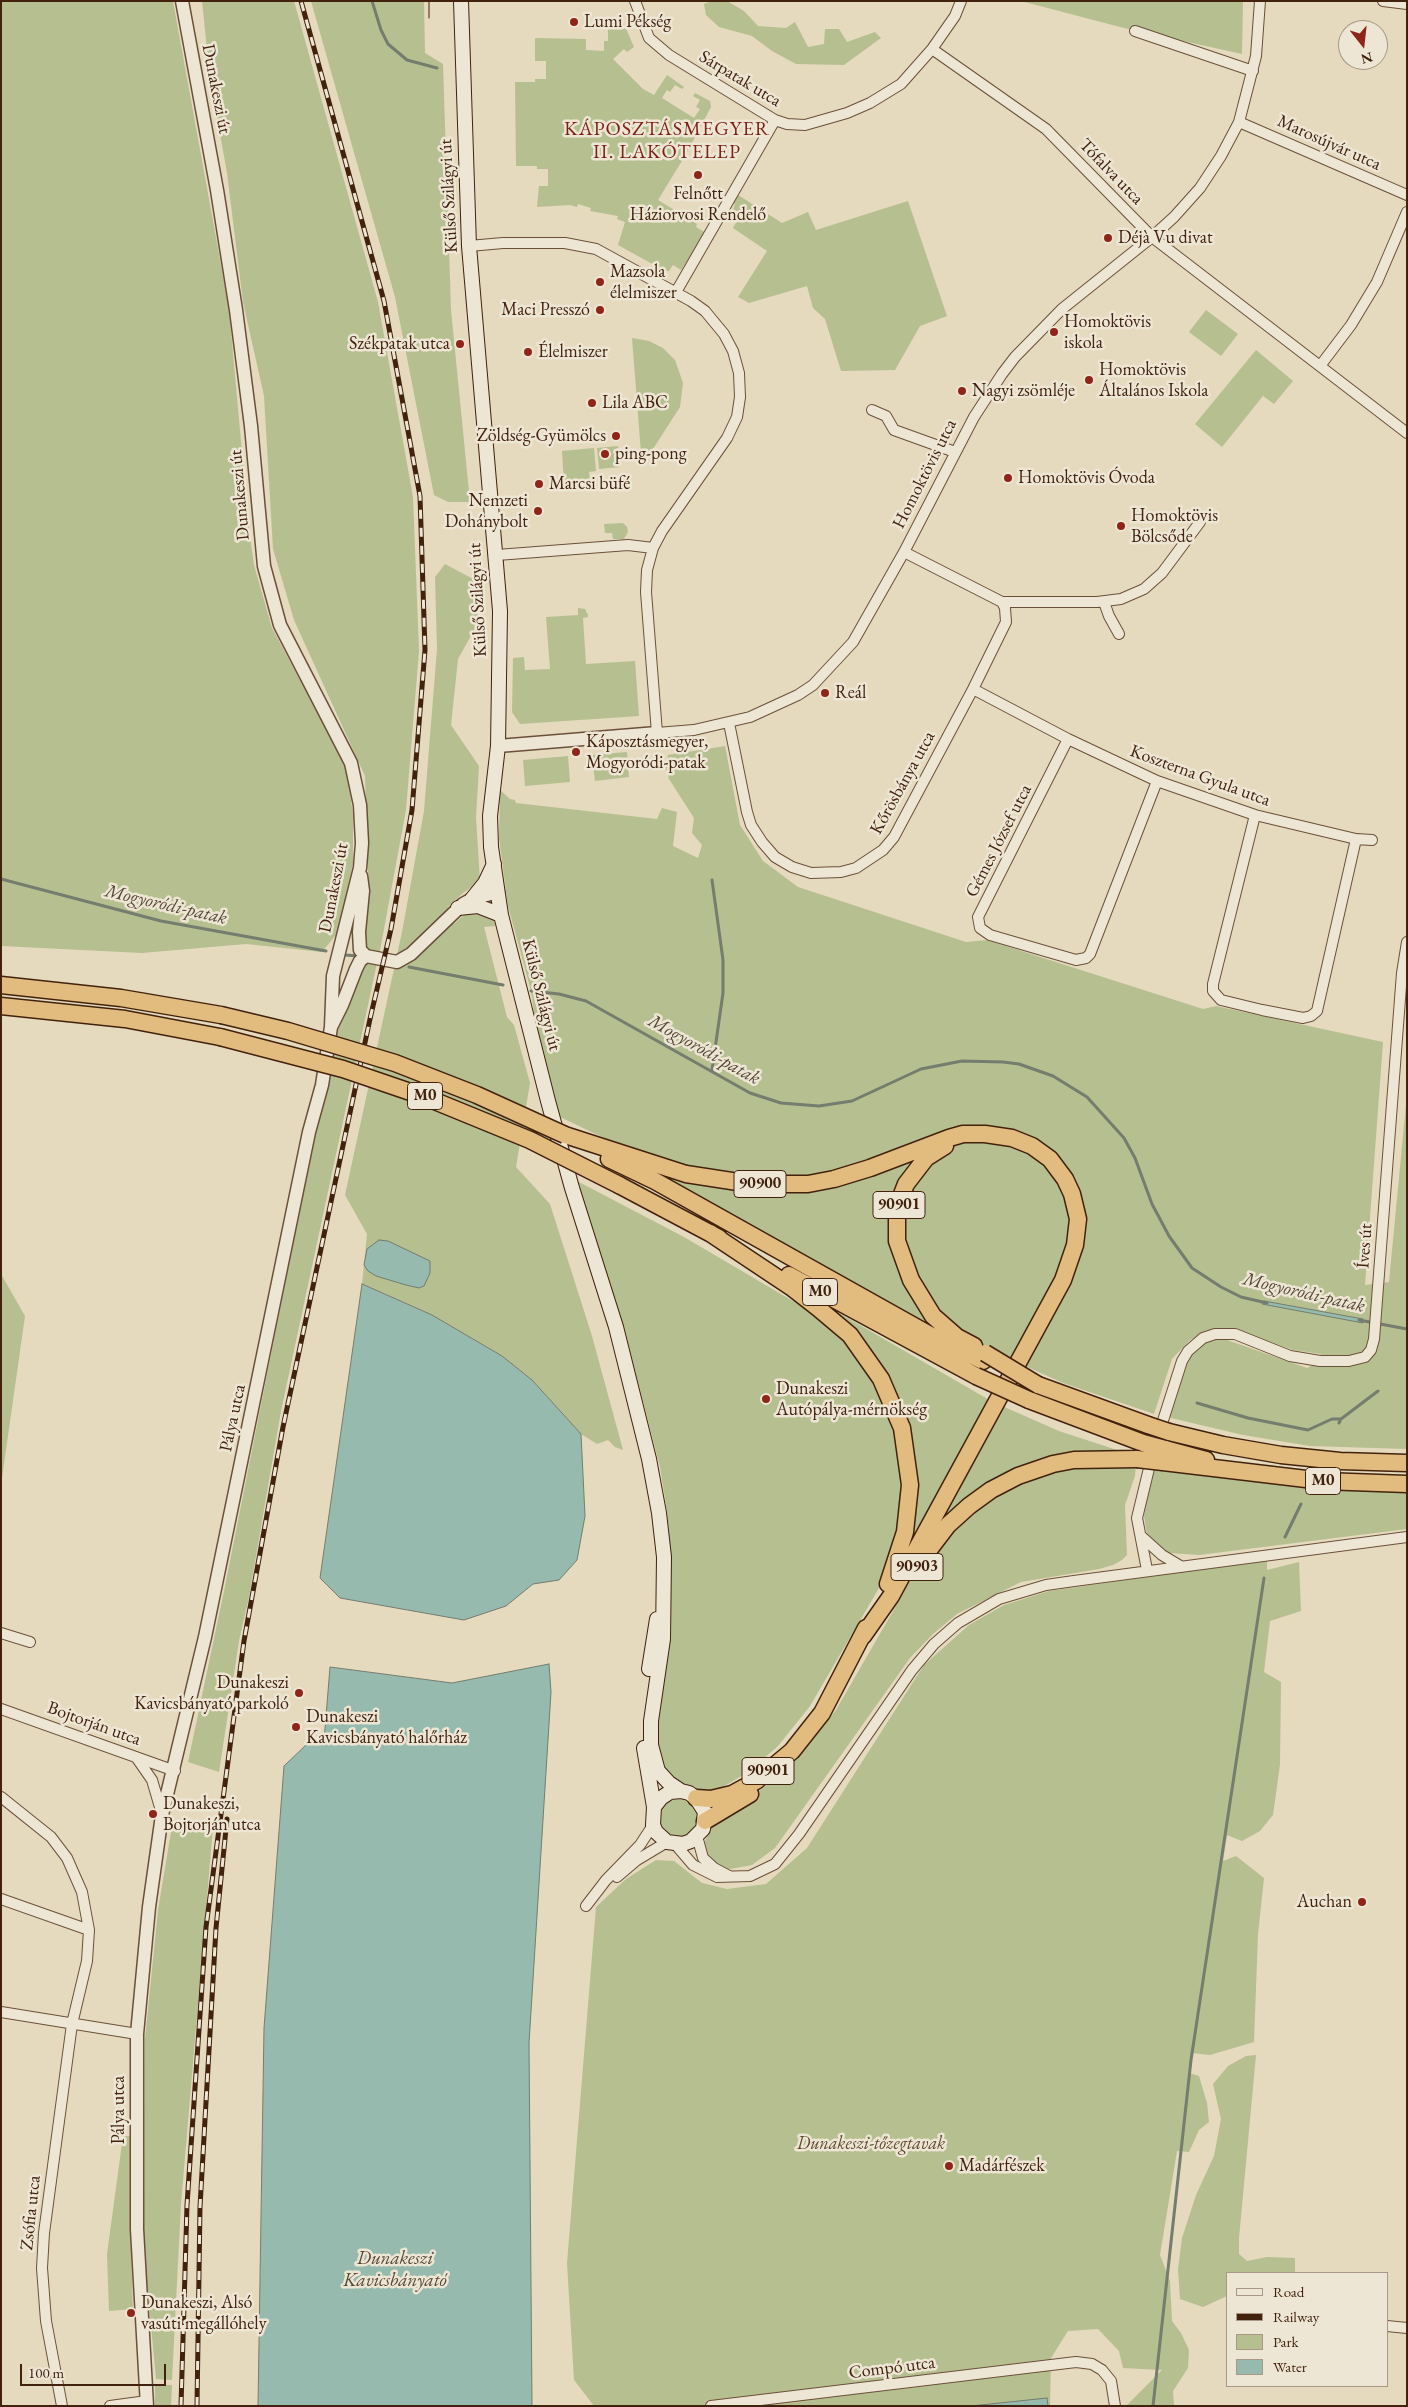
<!DOCTYPE html>
<meta charset="utf-8">
<style>
body{margin:0}
#map{position:relative;width:1408px;height:2407px;overflow:hidden;background:#e5d9be;font-family:"EB Garamond",serif}
canvas{display:block}
.frame{position:absolute;inset:0;border:2px solid #42220d;pointer-events:none}
.legend{position:absolute;left:1226px;top:2272px;width:162px;height:115px;box-sizing:border-box;background:#eee6d5;border:1px solid #a99885;margin:0;padding:6px 9px;list-style:none;font-size:15px;color:#42220d}
.legend li{display:flex;align-items:center;gap:10px;height:25px}
.legend b{width:25px;border:1px solid #a99885}
.north{position:absolute;left:1338px;top:20px;width:50px;height:50px;box-sizing:border-box;background:#eee6d5;border:1px solid #a99885;border-radius:50%;rotate:164deg;font-size:14px;font-weight:700;line-height:20px;text-align:center;color:#42220d}
.north::after{content:'';display:block;margin:auto;width:18px;height:22px;background:#8f2418;clip-path:polygon(50% 0,100% 100%,50% 72%,0 100%)}
.scale{position:absolute;left:20px;top:2364px;width:146px;height:22px;box-sizing:border-box;border:2px solid #42220d;border-top:0;padding-left:6px;font-size:15px;line-height:18px;white-space:nowrap;color:#42220d;-webkit-text-stroke:4px #eee6d5;paint-order:stroke}
</style>
<div id="map">
<canvas width="1408" height="2407"></canvas>
<div class="frame"></div>
<ul class="legend">
<li><b style="height:6px;background:#eee6d5"></b>Road</li>
<li><b style="height:6px;background:#42220d"></b>Railway</li>
<li><b style="height:14px;background:#b6bf90"></b>Park</li>
<li><b style="height:14px;background:#96baae"></b>Water</li>
</ul>
<div class="north">N</div>
<div class="scale">100 m</div>
</div>
<script>
const g = document.querySelector('canvas').getContext('2d');
g.lineJoin = 'round';
function fillPath(path, color) { g.fillStyle = color; g.fill(path, 'evenodd'); }
const shape = rows => new Path2D(rows.map(r => 'M' + r).join(''));
function stroke(path, color, width, dash) { g.strokeStyle = color; g.lineWidth = width; g.lineCap = dash ? 'butt' : 'round'; g.setLineDash(dash || []); g.stroke(path); }
function drawText(font, color, halo, rows, align = 'center') {
  g.font = font + ' "EB Garamond",serif'; g.lineWidth = 5; g.setLineDash([]); g.textBaseline = 'middle'; g.strokeStyle = halo; g.fillStyle = color; for (const [text, x, y, turn = 0] of rows) {
    g.save(); g.translate(x, y); g.rotate((+turn || 0) * Math.PI / 180); g.textAlign = isNaN(turn) ? turn : align; if (halo) g.strokeText(text, 0, 0); g.fillText(text, 0, 0); g.restore();
  }
}
const green = shape([
 [1,1,173,1,229,309,249,530,254,565,272,628,347,768,353,816,353,863,339,931,322,952,246,944,142,953,1,946],
 [202,1,294,1,378,302,413,497,419,651,406,810,379,956,370,954,363,946,369,900,365,776,294,620,273,549,264,396,243,302,227,173,210,78],
 [311,1,424,1,425,53,443,64,451,310,470,502,448,502,434,495,395,297],
 [712,1,727,1,744,11,758,26,786,28,795,22,808,47,824,44,825,29,839,29,847,42,875,32,881,38,844,65,796,64,772,51,752,36,719,27,706,15,704,4],
 [1021,1,1243,1,1242,54,1120,27],
 [608,19,624,24,634,47,627,52,624,49,613,59,643,89,654,95,667,75,684,87,682,89,675,85,670,92,667,90,662,98,694,118,700,109,696,107,700,100,693,96,695,93,710,101,711,107,685,156,658,200,697,224,696,227,706,233,681,270,673,265,669,271,665,271,618,245,625,222,617,219,618,216,590,211,591,208,578,204,577,207,570,205,537,207,539,186,548,186,548,169,537,169,537,166,516,166,515,82,535,82,535,79,546,79,546,61,535,61,535,38,586,39,586,50,604,51,604,41,608,41],
 [735,193,782,223,808,212,816,230,908,201,947,316,920,326,895,370,841,371,825,319,813,308,807,286,749,303,738,297,767,251,733,228,737,221,732,213,735,204,731,201],
 [1206,310,1238,334,1221,356,1189,332],
 [632,338,649,341,663,348,675,360,683,383,680,407,642,466],
 [1256,350,1293,381,1274,404,1263,396,1222,447,1195,424],
 [618,446,620,467,599,469,597,448],
 [594,448,596,471,589,472,590,482,564,484,562,451],
 [623,523,627,527,628,532,624,539,613,539,612,533,605,533,604,524],
 [445,564,475,580,478,623,458,659,451,725,479,766,476,817,480,881,463,893,448,907,454,924,465,914,473,910,493,915,495,926,484,927,507,1017,514,1025,530,1083,516,1167,550,1204,592,1336,623,1450,615,1447,608,1440,597,1444,581,1434,532,1380,502,1356,432,1315,362,1284,367,1234,345,1195,402,932,424,811,437,649,435,577],
 [578,608,585,609,588,615,588,617,583,618,586,664,635,661,639,716,520,724,512,712,513,658,524,657,525,670,550,669,546,617,578,615],
 [725,746,740,825,763,861,798,887,966,942,987,940,1203,1009,1216,1006,1383,1042,1365,1285,1389,1282,1407,1094,1407,1449,1310,1446,1243,1435,1167,1417,1177,1377,1196,1346,1215,1339,1227,1340,1307,1368,1315,1364,1321,1354,1293,1350,1238,1330,1226,1328,1212,1330,1190,1340,1172,1359,1154,1414,1063,1383,1023,1365,1070,1274,1075,1190,1001,1130,832,1176,762,1181,646,1158,558,1116,537,1032,531,991,508,906,499,838,500,790,510,799,515,800,516,803,657,819,662,808,677,812,673,846,698,858,702,845,692,833,694,818,669,779,666,768,668,755],
 [627,752,629,777,595,781,592,755],
 [568,756,570,782,525,786,523,760],
 [365,962,377,963,281,1411,249,1597,239,1641,219,1772,188,1762,224,1591,336,1028],
 [970,1141,984,1141,1016,1147,1045,1164,1058,1181,1070,1215,1067,1244,1059,1271,1012,1363,991,1352,950,1324,923,1291,902,1234,907,1192,937,1155,955,1145],
 [919,1154,891,1219,942,1332,895,1308,664,1178,665,1176,712,1186,764,1191],
 [577,1181,684,1237,820,1317,841,1335,867,1367,895,1429,903,1484,896,1547,886,1576,810,1706,778,1746,748,1772,716,1791,705,1792,677,1784,664,1770,656,1741,670,1594,671,1558,667,1511,660,1467,638,1382],
 [1,1274,25,1316,1,1485],
 [830,1311,839,1313,991,1401,908,1555,908,1426],
 [1002,1406,1059,1431,1117,1450,1051,1457,932,1536],
 [1136,1464,1135,1476,1125,1505,1127,1555,1122,1560,1113,1565,1099,1569,1021,1582,957,1614,933,1634,910,1658,775,1848,752,1865,725,1870,716,1865,704,1853,704,1843,712,1826,774,1780,798,1756,836,1710,915,1573,932,1549,970,1508,1054,1467],
 [1154,1466,1320,1489,1407,1492,1407,1529,1199,1555,1169,1553,1157,1546,1147,1535,1144,1516,1146,1499,1152,1480],
 [1267,1560,1267,1570,1299,1562,1301,1611,1270,1621,1264,1672,1281,1682,1280,1764,1273,1815,1260,1831,1242,1841,1227,1835,1223,1861,1236,1856,1264,1878,1258,1934,1254,2042,1210,2055,1192,2053,1189,2073,1199,2076,1207,2103,1209,2122,1199,2130,1189,2152,1177,2151,1160,2255,1170,2281,1172,2321,1181,2333,1189,2350,1188,2368,1173,2391,1174,2406,1126,2406,1162,2370,1123,2368,1119,2351,1098,2329,1068,2331,1051,2358,1050,2406,594,2406,574,2380,567,2263,596,1907,626,1879,656,1860,674,1861,702,1883,727,1889,766,1884,807,1848,924,1665,969,1625,1004,1605,1049,1591],
 '660 1818a19 19 0 1 1 38 0a19 19 0 1 1-38 0Z',
 [173,1820,213,1827,181,2204,172,2380,156,2379,144,2250,145,2039,158,1910],
 [1256,2055,1239,2238,1239,2254,1247,2261,1267,2257,1295,2258,1295,2273,1227,2273,1227,2296,1203,2307,1180,2299,1178,2269,1182,2238,1196,2195,1214,2156,1221,2119,1213,2084,1228,2066,1246,2056],
 [123,2136,132,2136,130,2220,133,2309,109,2311,107,2254],
 [155,2385,172,2385,171,2406,155,2406]
]);
const water = shape([
 [379,1240,388,1241,430,1261,430,1273,424,1286,419,1288,406,1285,376,1276,368,1271,364,1265,367,1249,379,1240],
 [362,1284,432,1315,502,1356,532,1380,581,1434,585,1516,577,1560,559,1580,533,1584,506,1606,464,1620,340,1598,320,1578,362,1284],
 [1264,1301,1363,1319,1363,1323,1262,1304,1264,1301],
 [549,1664,551,1692,529,2043,532,2406,258,2406,264,2028,284,1766,306,1745,324,1741,330,1667,452,1683,549,1664],
 [1047,2398,1048,2406,971,2406,1047,2398]
]);
const stream = shape([
 [372,1,381,30,388,44,407,60,437,68],
 [1,879,161,921,326,951],
 [712,880,723,960,723,993,712,1070],
 [345,955,359,956],
 [409,967,503,985],
 [531,991,559,994,586,1001,750,1093,781,1103,819,1106,852,1101,921,1069,962,1061,1003,1062,1019,1064,1053,1076,1087,1097,1124,1138,1135,1158,1152,1204,1169,1236,1192,1268,1221,1287,1241,1297,1267,1303],
 [1359,1320,1407,1329],
 [1197,1403,1248,1418,1308,1430,1332,1419,1341,1419],
 [1339,1423,1341,1419,1378,1391],
 [1285,1537,1301,1504],
 [1153,2406,1191,2060,1264,1578]
]);
const minor = shape([
 [635,1,649,38,669,55,775,120,787,124,805,125,847,113,870,103,901,84,932,49,955,16,961,1],
 [1383,1,1407,4],
 [1135,31,1253,71],
 [932,49,1046,129,1152,237,1407,433],
 [1239,122,1407,195],
 [469,246,503,243,565,243,596,249,691,301,705,311,724,334,733,351,739,373,740,397,737,417,727,438,662,531,653,548,647,570,646,592,657,733,694,730,750,717,798,695,813,685,853,642,904,552,974,417,1002,374,1015,357,1062,309,1152,237,1174,217,1200,188,1221,156,1239,122,1256,56,1260,1],
 [676,292,775,120],
 [1320,366,1351,325,1377,282,1407,212],
 [872,410,886,416,894,430,955,452],
 [904,552,1002,602,1097,602,1121,599,1144,589,1162,573,1200,522],
 [497,555,628,545,653,548],
 [1104,602,1109,616,1119,634],
 [973,689,1068,739,1157,781,1255,815,1356,839,1372,840],
 [729,723,747,812,751,825,762,842,775,857,792,867,811,873,841,872,856,868,883,850,894,837,973,689,1006,622,1005,608,1002,602],
 [1068,739,978,917,980,928,990,935,1076,960,1086,958,1090,954,1157,781],
 [1255,815,1213,984,1213,991,1221,1000,1262,1010,1303,1018,1311,1016,1317,1011,1356,839],
 [1159,1433,1182,1361,1188,1351,1203,1338,1215,1334,1235,1334,1290,1356,1320,1361,1349,1361,1365,1357,1371,1350,1374,1339,1402,973,1407,942],
 [1142,1537,1162,1555,1182,1567],
 [1147,1570,1137,1518,1152,1456],
 [1,1633,30,1642],
 [1,1709,175,1771],
 [136,1757,152,1780,162,1814],
 [1,1797,51,1837,67,1858,82,1892,89,1930,87,1961,72,2024,44,2233,42,2268,46,2321,62,2406],
 [697,1836,703,1858,714,1868,729,1876],
 [675,1844,693,1865,717,1877,750,1876,775,1864,799,1834,912,1670,934,1644,958,1623,999,1599,1046,1585,1074,1581,1407,1537],
 [617,1877,637,1860,667,1842],
 [1,1899,89,1930],
 [586,1906,606,1880,640,1845,653,1825],
 [1,2012,137,2034],
 [1387,2326,1407,2328],
 [110,2406,147,2401],
 [711,2406,1076,2362,1092,2364,1102,2370,1111,2381,1115,2406]
]);
const tertiary = shape([
 [498,746,657,733],
 [361,876,363,891,359,932,360,950,366,956,397,962,411,954,463,904,472,899,498,892],
 [331,1027,342,1005,356,969,360,961,366,956],
 [147,2406,137,2229,137,2034,149,1907,162,1815,205,1637,309,1132,322,1085,331,1027,333,976,360,868,362,843,360,805,351,763,280,625,264,566,251,426,236,310,217,190,182,1]
]);
const secondary = shape([
 [461,1,469,246,500,611,498,746,490,816,491,847,501,915,548,1101,572,1188,616,1327,649,1459,659,1513,664,1557,663,1639,651,1721,651,1745,658,1771,669,1783,681,1791],
 [472,899,485,883,494,864],
 [458,908,478,906,501,915],
 [649,1669,657,1619],
 [644,1748,654,1807,653,1825,656,1832,667,1842,683,1844,691,1841,703,1829,705,1812,696,1798,689,1793,681,1791,670,1792,661,1798,654,1807]
]);
const trunk = shape([
 [1,985,121,998,221,1015],
 [1,1006,125,1019,220,1037],
 [565,1135,686,1174,738,1182,784,1184,808,1184,834,1179,870,1168,949,1138,963,1134,985,1134,1012,1138,1032,1146,1050,1159,1065,1179,1072,1194,1078,1219,1075,1245,1063,1280,891,1596,863,1636],
 [945,1146,926,1158,906,1184,899,1202,897,1218,897,1241,911,1280,933,1316,957,1337,974,1346],
 [609,1159,655,1181,930,1335,983,1361],
 [619,1185,719,1238],
 [710,1233,791,1287,818,1308,850,1335,881,1379,902,1428,910,1485,905,1532,888,1584],
 [789,1275,976,1376],
 [1038,1385,1148,1425],
 [1029,1400,1143,1443],
 [1169,1432,1223,1445,1281,1455,1340,1461,1407,1463],
 [1165,1449,1206,1460],
 [1163,1462,1323,1481,1407,1484],
 [919,1563,948,1525,969,1506,991,1490,1018,1476,1053,1464,1074,1460,1137,1459],
 [696,1798,711,1799,732,1794,756,1781,792,1751,822,1713,866,1628],
 [705,1821,750,1794]
]);
const tram = shape([
 [429,1,429,18]
]);
const rail = shape([
 [181,2406,187,2205,206,1927,244,1641,283,1427,370,1019,391,929,412,810,425,650,420,496,384,301,301,1],
 [197,2406,200,2207,216,1928,227,1819]
]);
const trunkBridge = shape([
 [221,1015,288,1031,395,1063,477,1095,565,1135],
 [220,1037,343,1069,425,1097,530,1140,619,1185],
 [985,1353,1038,1385],
 [976,1376,1029,1400],
 [1148,1425,1169,1432],
 [1143,1443,1165,1449],
 [1137,1459,1163,1462]
]);
const markers = [
 [574,22,5,"#8f2418"],
 [698,175,5,"#8f2418"],
 [1108,238,5,"#8f2418"],
 [600,282,5,"#8f2418"],
 [600,310,5,"#8f2418"],
 [1054,332,5,"#8f2418"],
 [460,344,5,"#8f2418"],
 [528,352,5,"#8f2418"],
 [1089,380,5,"#8f2418"],
 [962,391,5,"#8f2418"],
 [592,403,5,"#8f2418"],
 [616,436,5,"#8f2418"],
 [605,454,5,"#8f2418"],
 [1008,478,5,"#8f2418"],
 [539,484,5,"#8f2418"],
 [538,511,5,"#8f2418"],
 [1121,526,5,"#8f2418"],
 [825,693,5,"#8f2418"],
 [576,752,5,"#8f2418"],
 [766,1399,5,"#8f2418"],
 [299,1693,5,"#8f2418"],
 [296,1727,5,"#8f2418"],
 [153,1814,5,"#8f2418"],
 [1362,1902,5,"#8f2418"],
 [949,2166,5,"#8f2418"],
 [131,2313,5,"#8f2418"]
];
const shields = [
 [425,1096,35],
 [760,1184,52],
 [899,1205,52],
 [820,1292,35],
 [1323,1481,35],
 [917,1567,52],
 [768,1771,52]
];
const shieldNames = [
 ["M0",425,1096],
 ["90900",760,1184],
 ["90901",899,1205],
 ["M0",820,1292],
 ["M0",1323,1481],
 ["90903",917,1567],
 ["90901",768,1771]
];
const poiNames = [
 ["Lumi Pékség",584,22],
 ["Felnőtt",698,194,"center"],
 ["Háziorvosi Rendelő",698,215,"center"],
 ["Déjà Vu divat",1118,238],
 ["Mazsola",610,272],
 ["élelmiszer",610,293],
 ["Maci Presszó",590,310,"right"],
 ["Homoktövis",1064,322],
 ["iskola",1064,343],
 ["Székpatak utca",450,344,"right"],
 ["Élelmiszer",538,352],
 ["Homoktövis",1099,370],
 ["Általános Iskola",1099,391],
 ["Nagyi zsömléje",972,391],
 ["Lila ABC",602,403],
 ["Zöldség-Gyümölcs",606,436,"right"],
 ["ping-pong",615,454],
 ["Homoktövis Óvoda",1018,478],
 ["Marcsi büfé",549,484],
 ["Nemzeti",528,501,"right"],
 ["Dohánybolt",528,522,"right"],
 ["Homoktövis",1131,516],
 ["Bölcsőde",1131,537],
 ["Reál",835,693],
 ["Káposztásmegyer,",586,742],
 ["Mogyoródi-patak",586,763],
 ["Dunakeszi",776,1389],
 ["Autópálya-mérnökség",776,1410],
 ["Dunakeszi",289,1683,"right"],
 ["Kavicsbányató parkoló",289,1704,"right"],
 ["Dunakeszi",306,1717],
 ["Kavicsbányató halőrház",306,1738],
 ["Dunakeszi,",163,1804],
 ["Bojtorján utca",163,1825],
 ["Auchan",1352,1902,"right"],
 ["Madárfészek",959,2166],
 ["Dunakeszi, Alsó",141,2303],
 ["vasúti megállóhely",141,2324]
];
const streetNames = [
 ["Sárpatak utca",740,79,31],
 ["Dunakeszi út",216,89,79],
 ["Marosújvár utca",1329,143,24],
 ["Tófalva utca",1111,172,46],
 ["Külső Szilágyi út",449,196,-93],
 ["Homoktövis utca",925,474,-63],
 ["Dunakeszi út",240,495,-95],
 ["Külső Szilágyi út",478,600,-93],
 ["Koszterna Gyula utca",1200,776,20],
 ["Kőrösbánya utca",903,783,-61],
 ["Gémes József utca",999,841,-63],
 ["Dunakeszi út",334,888,-79],
 ["Külső Szilágyi út",541,995,76],
 ["Íves út",1365,1246,-86],
 ["Pálya utca",233,1418,-78],
 ["Bojtorján utca",94,1724,20],
 ["Pálya utca",119,2110,-90],
 ["Zsófia utca",31,2213,-84],
 ["Compó utca",892,2368,-7]
];
const parkNames = [
 ["Dunakeszi-tőzegtavak",871,2144]
];
const waterNames = [
 ["Mogyoródi-patak",166,905,13],
 ["Mogyoródi-patak",704,1050,29],
 ["Mogyoródi-patak",1304,1293,13],
 ["Dunakeszi",395,2259],
 ["Kavicsbányató",395,2281]
];
const quarterNames = [
 ["KÁPOSZTÁSMEGYER",667,130],
 ["II. LAKÓTELEP",667,153]
];
fillPath(green, '#b6bf90');
fillPath(water, '#96baae');
stroke(water, '#747d6e', 1);
stroke(stream, '#747d6e', 3);
stroke(minor, '#6b5039', 12);
stroke(tertiary, '#6b5039', 15);
stroke(secondary, '#42220d', 16);
stroke(trunk, '#42220d', 19);
stroke(minor, '#eee6d5', 10);
stroke(tertiary, '#eee6d5', 12);
stroke(secondary, '#eee6d5', 14);
stroke(trunk, '#e2bc7f', 16);
stroke(tram, '#42220d', 1);
stroke(rail, '#42220d', 5);
stroke(rail, '#eee6d5', 3, [9]);
stroke(trunkBridge, '#42220d', 19, []);
stroke(trunkBridge, '#e2bc7f', 16);
for (const [x, y, r, color] of markers) { const dot = new Path2D(); dot.arc(x, y, r, 0, 2 * Math.PI); g.fillStyle = color; g.fill(dot); stroke(dot, '#eee6d5', 2); }
for (const [x, y, w] of shields) { const box = new Path2D(); box.roundRect(x - w / 2, y - 13.5, w, 27, 4); g.fillStyle = '#eee6d5'; g.fill(box); stroke(box, '#42220d', 1); }
drawText('bold 16px', '#42220d', null, shieldNames);
drawText('18px', '#42220d', '#eee6d5', poiNames, 'left');
drawText('18px', '#42220d', '#eee6d5', streetNames);
drawText('italic 18px', '#5f492e', '#eee6d5', parkNames);
drawText('italic 19px', '#574835', '#eee6d5', waterNames);
g.letterSpacing = '1px';
drawText('20px', '#7a1f14', '#eee6d5', quarterNames);
g.letterSpacing = '0px';
</script>
